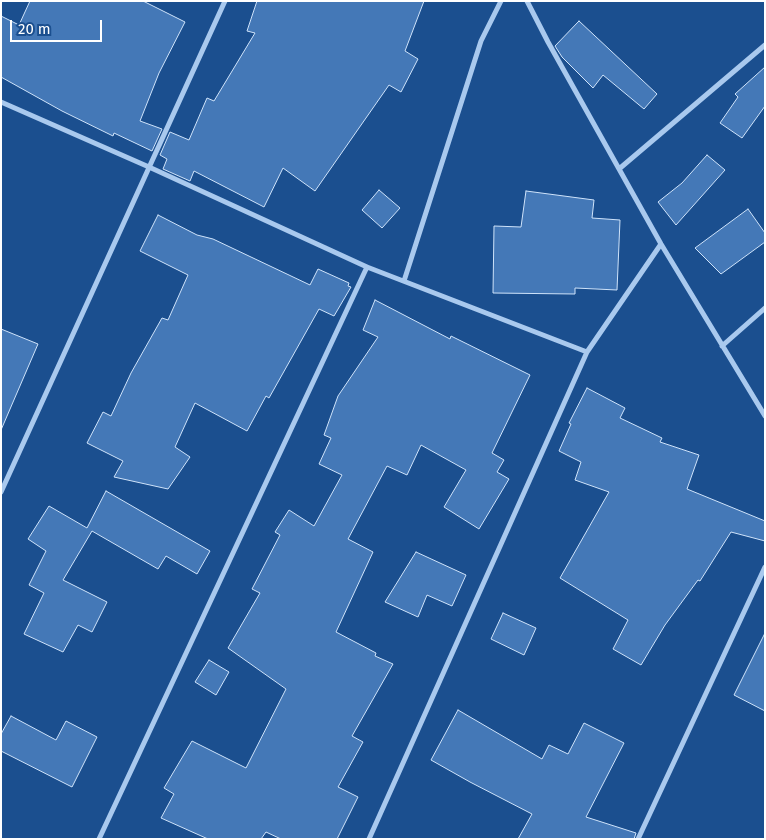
<!DOCTYPE html>
<style>
body{margin:0}
#map{position:relative;width:766px;height:840px;overflow:hidden;background:#1b4f8f;font-family:"Fira Sans",sans-serif}
canvas{display:block}
.frame{position:absolute;inset:0;border:2px solid #fff;pointer-events:none}
.scale{position:absolute;left:10px;top:20px;width:92px;height:22px;box-sizing:border-box;border:2px solid #fff;border-top:0;padding-left:6px;font-size:15px;line-height:18px;white-space:nowrap;color:#fff;-webkit-text-stroke:4px #1b4f8f;paint-order:stroke}
</style>
<div id="map">
<canvas width="766" height="840"></canvas>
<div class="frame"></div>
<div class="scale">20 m</div>
</div>
<script>
const g = document.querySelector('canvas').getContext('2d');
g.lineJoin = 'round';
function fillPath(path, color) { g.fillStyle = color; g.fill(path, 'evenodd'); }
const shape = rows => new Path2D(rows.map(r => 'M' + r).join(''));
function stroke(path, color, width, dash) { g.strokeStyle = color; g.lineWidth = width; g.lineCap = dash ? 'butt' : 'round'; g.setLineDash(dash || []); g.stroke(path); }
const building = shape([
 [30,1,143,1,185,22,159,73,140,121,162,129,152,151,114,133,113,136,62,111,1,77,1,16,19,25,30,1],
 [257,1,424,1,405,51,418,59,401,92,389,85,315,191,283,168,264,207,194,171,190,181,163,169,167,159,160,155,170,132,189,140,207,98,214,101,255,33,247,31,257,1],
 [579,21,657,94,644,109,603,75,593,88,562,57,555,46,579,21],
 [765,67,765,106,742,138,720,123,738,97,735,94,765,67],
 [707,155,725,170,676,225,658,202,682,183,707,155],
 [379,190,400,208,382,228,362,210,379,190],
 [526,191,594,200,592,218,620,220,617,290,575,288,575,294,493,293,494,226,521,227,526,191],
 [748,209,765,233,765,242,721,274,695,248,748,209],
 [158,215,197,235,213,239,310,285,318,269,349,283,348,286,351,287,334,316,319,309,269,398,266,396,247,431,195,403,175,447,190,457,168,489,114,477,123,461,87,443,103,412,111,416,131,373,162,318,168,320,188,275,140,251,158,215],
 [375,300,450,339,451,336,530,375,492,453,504,460,497,472,509,479,479,529,444,507,466,470,421,445,407,475,387,466,348,539,373,552,336,632,376,653,375,656,393,664,352,736,363,742,338,787,358,797,337,839,281,839,266,832,261,839,208,839,161,818,174,794,164,788,192,741,246,768,286,689,228,648,260,593,252,589,280,535,275,532,289,510,314,526,342,475,319,464,331,438,324,435,338,396,378,337,363,330,375,300],
 [1,329,38,344,1,430,1,329],
 [587,388,625,408,620,418,662,438,660,442,699,455,687,489,765,521,765,541,731,532,700,581,698,580,665,625,641,665,613,649,628,620,560,578,609,492,575,480,581,462,559,451,571,424,569,423,587,388],
 [106,491,210,551,197,574,166,556,158,569,92,531,63,580,107,602,92,632,78,625,63,652,24,634,44,593,29,585,46,551,28,539,49,506,87,528,106,491],
 [416,552,466,575,452,606,427,595,418,617,385,602,416,552],
 [503,613,536,628,524,655,491,639,503,613],
 [765,633,765,711,734,695,765,633],
 [209,660,229,672,216,695,195,682,209,660],
 [458,710,542,759,549,745,568,754,584,723,624,743,586,817,636,833,634,839,518,839,532,814,470,782,431,760,458,710],
 [11,716,56,740,66,721,97,737,72,787,1,751,1,734,11,716]
]);
const street = shape([
 [527,1,548,42,661,244,765,416],
 [1,102,149,167,367,267,587,352,661,244],
 [619,169,765,45],
 [404,281,481,41,501,1],
 [722,346,765,308],
 [1,492,225,1],
 [99,839,367,267],
 [369,839,587,352],
 [638,839,765,567]
]);
fillPath(building, '#4478b7');
stroke(building, '#cfe3fa', 1);
stroke(street, '#a9c9ee', 5);
</script>
